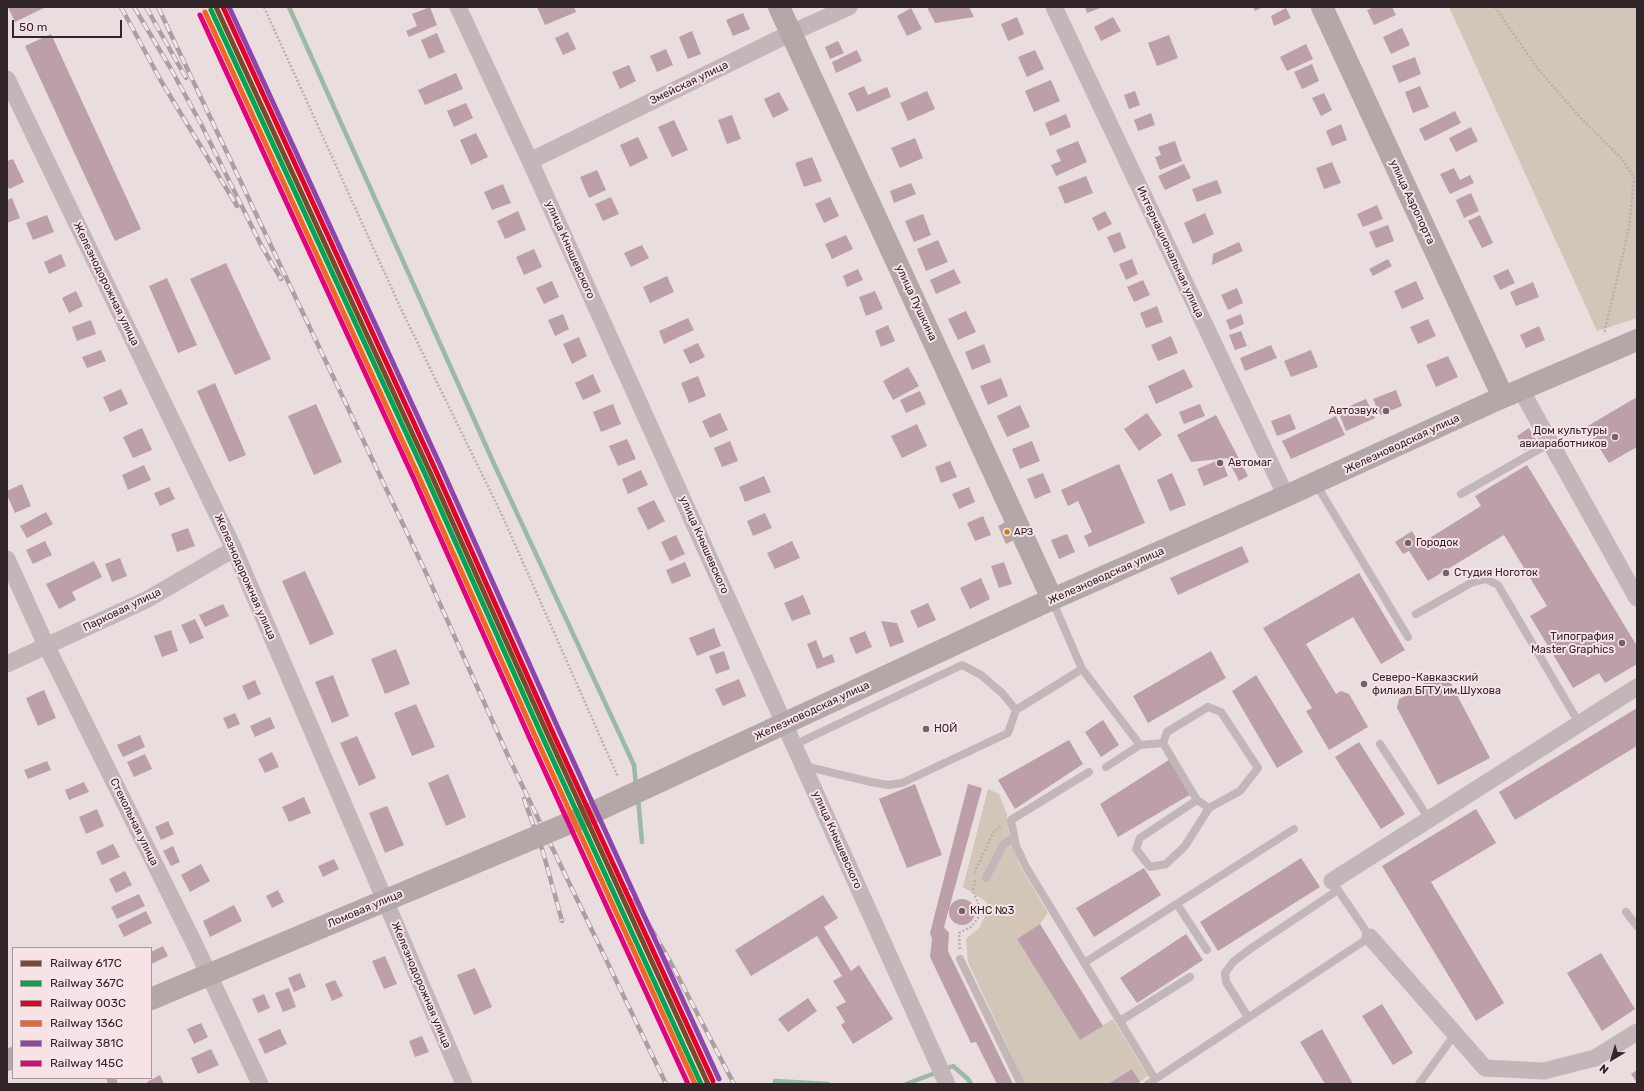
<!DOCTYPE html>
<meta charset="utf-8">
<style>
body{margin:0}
#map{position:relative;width:1644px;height:1091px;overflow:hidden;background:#e9ddde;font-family:Rubik,sans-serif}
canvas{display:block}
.frame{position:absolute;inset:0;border:8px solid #322529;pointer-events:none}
.legend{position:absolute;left:12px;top:947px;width:140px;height:132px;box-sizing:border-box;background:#f7e3e5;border:1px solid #a8979a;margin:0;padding:5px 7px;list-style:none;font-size:12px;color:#322529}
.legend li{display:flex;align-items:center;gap:8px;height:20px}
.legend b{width:20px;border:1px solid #a8979a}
.north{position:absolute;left:1592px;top:1039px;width:40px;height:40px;-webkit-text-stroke:3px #f7e3e5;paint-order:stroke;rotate:218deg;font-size:11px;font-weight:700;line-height:16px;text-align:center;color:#322529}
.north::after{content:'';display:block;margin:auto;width:14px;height:18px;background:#322529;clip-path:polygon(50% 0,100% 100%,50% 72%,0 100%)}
.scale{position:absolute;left:12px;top:20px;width:110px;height:18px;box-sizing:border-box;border:2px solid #322529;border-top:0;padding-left:5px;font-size:12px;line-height:14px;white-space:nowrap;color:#322529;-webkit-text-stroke:3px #f7e3e5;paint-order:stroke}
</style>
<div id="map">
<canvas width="1644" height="1091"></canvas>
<div class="frame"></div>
<ul class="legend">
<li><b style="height:5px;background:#7a4b2a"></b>Railway 617C</li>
<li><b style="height:5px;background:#00a651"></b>Railway 367С</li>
<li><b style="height:5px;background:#e4002b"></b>Railway 003С</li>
<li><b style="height:5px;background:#f26522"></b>Railway 136С</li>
<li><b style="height:5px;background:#8e44ad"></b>Railway 381С</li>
<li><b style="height:5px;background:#e5007d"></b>Railway 145С</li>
</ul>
<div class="north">N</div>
<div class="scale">50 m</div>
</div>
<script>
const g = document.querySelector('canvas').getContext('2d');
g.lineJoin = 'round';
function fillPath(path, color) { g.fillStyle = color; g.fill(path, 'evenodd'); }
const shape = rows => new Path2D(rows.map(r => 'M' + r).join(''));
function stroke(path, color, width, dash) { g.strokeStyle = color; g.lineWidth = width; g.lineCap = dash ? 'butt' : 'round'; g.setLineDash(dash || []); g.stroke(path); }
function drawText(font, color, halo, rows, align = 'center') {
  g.font = font + ' Rubik,sans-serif'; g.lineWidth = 4; g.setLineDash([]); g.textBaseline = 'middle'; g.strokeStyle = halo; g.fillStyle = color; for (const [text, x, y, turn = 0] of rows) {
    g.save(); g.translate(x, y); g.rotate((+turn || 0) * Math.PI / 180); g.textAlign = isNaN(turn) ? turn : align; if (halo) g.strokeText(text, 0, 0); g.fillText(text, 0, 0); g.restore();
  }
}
const green = shape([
 [1449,7,1637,7,1637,318,1597,331],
 [988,789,999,794,1007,815,1009,835,1019,864,1048,913,1040,924,1017,939,1080,1040,1113,1019,1148,1076,1140,1082,1132,1069,1108,1084,1025,1084,968,962,966,939,979,928,985,916,987,902,963,887]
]);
const stream = shape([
 [289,7,495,466,634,765,636,785],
 [638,798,642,842],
 [945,1069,953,1066,968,1079,971,1084],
 [776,1084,775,1081,828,1084],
 [906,1084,938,1072]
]);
const building = shape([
 [8,7,46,7,15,22],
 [430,7,437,25,409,37,406,31,417,26,412,14],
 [537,7,574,7,576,12,545,25],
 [927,7,969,7,974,17,935,23],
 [1085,7,1103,7,1087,13],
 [1253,7,1263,7,1255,11],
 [1374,7,1392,7,1396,15,1374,25,1367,10],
 [911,8,922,29,907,36,897,16],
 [1286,8,1291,18,1274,26,1271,16],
 [743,13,750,29,733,36,726,20],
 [1017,17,1024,34,1008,41,1001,24],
 [1113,17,1121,31,1101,41,1094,27],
 [1402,28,1410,45,1391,54,1383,37],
 [692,31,701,54,688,59,679,37],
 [568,32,576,49,563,55,555,38],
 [437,33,445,52,429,59,421,40],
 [51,34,141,229,115,241,25,46],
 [1169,35,1178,58,1157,66,1148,43],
 [838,41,844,53,830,59,825,47],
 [1306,44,1313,59,1287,71,1280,57],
 [666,49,673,65,657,72,650,56],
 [857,50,862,61,836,73,832,62],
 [1035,50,1044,69,1027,77,1018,57],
 [1415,57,1421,74,1399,83,1392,66],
 [1312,64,1319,81,1302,89,1294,72],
 [629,65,636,81,620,89,612,72],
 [456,73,463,89,425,105,418,90],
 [1051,80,1060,101,1034,112,1025,91],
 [864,86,868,95,887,87,891,97,857,112,848,93],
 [1420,86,1429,107,1413,113,1405,92],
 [927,91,935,109,908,121,900,103],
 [1135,91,1140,105,1129,109,1124,95],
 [779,92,789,110,773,118,764,99],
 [1324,93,1332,110,1321,116,1312,98],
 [466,103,473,118,454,127,447,111],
 [1455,111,1461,123,1425,141,1419,129],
 [1151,113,1155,125,1138,131,1134,120],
 [1066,114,1071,127,1050,136,1045,123],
 [732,115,741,139,727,144,718,120],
 [674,120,688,150,672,157,658,127],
 [1341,124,1347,140,1332,146,1326,131],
 [1471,127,1478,141,1456,152,1449,138],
 [476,133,488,157,471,165,460,140],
 [638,137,648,158,630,167,620,145],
 [915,138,923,158,900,168,891,148],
 [1078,141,1087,162,1056,176,1051,165,1061,161,1056,150],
 [1175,141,1182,161,1160,170,1155,157,1161,155,1158,147],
 [812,157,822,181,804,187,795,163],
 [13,159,24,182,9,189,7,184,7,161],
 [1332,162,1341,183,1324,189,1316,168],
 [1184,164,1191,178,1165,190,1158,176],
 [1454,168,1460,180,1470,175,1474,183,1450,194,1440,174],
 [597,170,606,190,589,198,580,177],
 [1086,176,1093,193,1065,204,1058,187],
 [1217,180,1222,193,1197,202,1192,189],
 [911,183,916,194,894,203,890,191],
 [503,184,511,203,492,210,484,192],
 [1471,193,1479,211,1464,218,1456,200],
 [611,197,619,214,603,221,595,204],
 [830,197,839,216,824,223,815,204],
 [12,198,20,218,7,223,7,200],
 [1377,205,1383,219,1363,227,1357,214],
 [518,211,526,230,505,239,497,221],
 [1105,211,1112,224,1098,231,1092,218],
 [1205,213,1214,234,1193,244,1184,223],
 [923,214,931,235,914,242,905,221],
 [47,215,54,232,33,240,26,223],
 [1480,215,1493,243,1482,248,1468,221],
 [1388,225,1394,241,1376,248,1369,232],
 [1120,232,1126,248,1114,253,1107,237],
 [846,235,853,249,832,259,825,244],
 [938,240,948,262,926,271,917,249],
 [1239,242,1243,251,1212,265,1213,254],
 [642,245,649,258,631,267,624,253],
 [534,249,542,267,524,275,516,257],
 [61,254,66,266,49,274,44,262],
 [1132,259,1138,274,1126,280,1119,264],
 [1388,259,1392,266,1373,276,1369,269],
 [226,263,271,359,235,375,190,279],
 [858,269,863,280,847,287,843,276],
 [954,269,961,283,936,294,930,280],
 [1508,269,1515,283,1500,290,1493,276],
 [667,276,674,292,650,303,643,287],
 [167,278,197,345,178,353,149,286],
 [1143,280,1150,295,1134,302,1127,287],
 [552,281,559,297,544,304,536,288],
 [1416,281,1424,299,1402,309,1394,291],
 [1533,282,1539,297,1516,306,1510,292],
 [1237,288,1243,303,1228,310,1221,295],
 [76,291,83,306,69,313,62,298],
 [875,291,883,309,866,316,859,297],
 [1157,306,1163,322,1146,328,1140,313],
 [966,311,976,332,958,340,948,319],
 [563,314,569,329,555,336,548,320],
 [1241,314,1244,324,1230,330,1226,320],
 [688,318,694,330,664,344,659,331],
 [1428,319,1436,336,1418,344,1410,327],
 [91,320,96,334,77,341,72,327],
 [888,325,895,341,881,347,875,331],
 [1539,326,1545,340,1526,348,1520,335],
 [1241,331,1247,346,1235,350,1229,335],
 [1171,336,1178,353,1158,361,1151,345],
 [579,337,587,356,572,364,563,344],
 [698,343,705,357,690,364,683,350],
 [984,344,991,362,972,370,965,352],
 [1271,345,1277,358,1245,371,1240,358],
 [101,350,106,361,87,368,82,357],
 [1311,350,1318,367,1291,377,1284,361],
 [1448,356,1458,377,1436,387,1426,365],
 [908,367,919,386,893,400,883,381],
 [1184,369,1193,387,1156,404,1148,386],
 [593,374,601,392,583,400,575,383],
 [698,376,706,396,689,403,681,383],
 [1001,378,1008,396,988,405,980,386],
 [215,383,246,455,229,462,197,391],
 [121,389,128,404,110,412,103,397],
 [1396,390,1402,406,1380,415,1373,399],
 [920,391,926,404,906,413,900,400],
 [1637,397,1637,447,1609,463,1586,427],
 [1366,399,1375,418,1346,431,1338,411],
 [316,404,342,462,314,475,288,416],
 [613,404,621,424,601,432,593,412],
 [1200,404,1205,416,1184,424,1179,412],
 [1020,405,1030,427,1007,437,997,416],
 [720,413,728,430,710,438,702,421],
 [1147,413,1162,435,1139,451,1124,429],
 [1290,414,1296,429,1277,436,1271,421],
 [1216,415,1248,476,1239,481,1227,458,1191,462,1177,435],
 [1336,416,1345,435,1291,459,1282,441],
 [917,424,927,446,902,458,891,436],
 [142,428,152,450,133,458,123,437],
 [1529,428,1538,443,1525,450,1517,436],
 [627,439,636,459,618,466,609,446],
 [730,441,738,461,722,467,714,448],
 [1032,441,1040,461,1020,469,1012,449],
 [1221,459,1228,476,1204,486,1197,469],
 [950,461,957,477,941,483,935,467],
 [1119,464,1145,523,1089,547,1084,536,1092,532,1078,501,1068,506,1061,490],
 [144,465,151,480,128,490,122,475],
 [1527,465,1637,646,1637,664,1605,683,1599,673,1573,688,1530,616,1547,606,1504,535,1428,581,1409,551,1403,554,1395,542,1412,531,1420,544,1481,506,1475,496],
 [641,470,648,485,628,494,622,479],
 [1043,473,1051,492,1035,499,1027,479],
 [1172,473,1186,505,1170,511,1157,480],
 [764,476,771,492,745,502,739,487],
 [22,484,31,506,15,513,7,495,7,491],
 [169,487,175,499,160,506,154,493],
 [969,487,975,502,959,509,952,494],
 [654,500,665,521,648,530,637,508],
 [46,512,53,524,27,538,20,526],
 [765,513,772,528,753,536,747,521],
 [983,516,991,535,975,541,967,523],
 [1006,522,1014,540,1006,544,998,526],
 [188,528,195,546,177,552,171,534],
 [1067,534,1075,552,1059,559,1051,540],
 [676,535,685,554,670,561,661,542],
 [45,541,52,555,33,564,26,550],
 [792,541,800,558,775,569,767,553],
 [1242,546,1249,562,1178,595,1170,578],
 [120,558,127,576,112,582,105,564],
 [94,561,102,577,72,592,76,600,59,609,46,584],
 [685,562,691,576,672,584,666,570],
 [1004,562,1012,584,999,588,991,566],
 [305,571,334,634,310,645,282,581],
 [1359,573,1405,650,1381,664,1353,617,1306,644,1336,694,1341,691,1349,694,1368,727,1329,750,1306,711,1312,708,1263,628],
 [981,578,990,599,970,609,960,588],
 [803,595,811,614,792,621,784,603],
 [928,603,936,620,918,628,910,611],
 [223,604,229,616,205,627,199,615],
 [195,619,204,638,190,644,181,625],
 [881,621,897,623,904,642,890,647],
 [714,628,721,646,697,656,689,638],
 [171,630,178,651,162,657,154,636],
 [865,631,872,647,856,654,849,638],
 [816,640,823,658,832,654,835,662,817,669,807,644],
 [396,649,410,684,385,694,371,659],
 [724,651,730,669,716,674,709,656],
 [1211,651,1226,678,1148,723,1133,696],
 [1442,673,1446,674,1490,758,1438,785,1397,708,1399,699,1425,687,1423,682],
 [333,675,349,716,332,723,315,682],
 [1256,675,1303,752,1277,768,1232,691],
 [739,679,746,696,723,706,715,689],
 [255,680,261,694,248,700,242,686],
 [44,690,56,718,38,726,26,698],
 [416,704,435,747,412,756,394,713],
 [1637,708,1637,746,1515,820,1499,792],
 [235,713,240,724,228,729,223,718],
 [270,717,275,728,255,737,250,726],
 [1103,720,1119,745,1101,757,1085,732],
 [140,735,145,747,123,757,117,745],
 [357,736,376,778,359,786,340,743],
 [1069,740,1083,764,1015,809,998,780],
 [1359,742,1405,814,1381,829,1335,757],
 [272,752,279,767,265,773,258,759],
 [145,754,152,769,134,777,127,762],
 [1172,758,1191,794,1118,837,1100,804],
 [47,761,51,770,28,779,24,770],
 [448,774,466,817,446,826,428,783],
 [84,782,89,792,69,800,65,790],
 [915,784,942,855,907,868,879,799],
 [968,784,982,788,944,927,949,933,948,951,1013,1084,997,1084,976,1042,971,1043,930,957,932,939,930,933],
 [304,797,311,813,289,822,282,807],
 [387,806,404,845,385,853,369,813],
 [97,809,104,826,86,834,79,817],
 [1476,809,1496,843,1431,882,1504,1003,1476,1021,1382,866],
 [168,821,174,834,161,840,155,827],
 [113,844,120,857,102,865,96,852],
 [173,846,180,862,171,866,163,851],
 [1301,858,1320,887,1218,951,1200,922],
 [334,859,339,869,323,877,318,866],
 [201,864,210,881,190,892,181,875],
 [1144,868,1161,895,1094,937,1076,908],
 [125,871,132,885,116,893,109,879],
 [278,890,284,902,272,908,266,896],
 [139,894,145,906,117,919,111,907],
 [823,895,838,918,824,927,851,971,859,965,893,1019,853,1044,841,1025,845,1022,836,1007,846,1002,833,981,842,976,817,936,751,976,735,950],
 '949 912a13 13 0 1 1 26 0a13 13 0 1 1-26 0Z',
 [234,905,242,921,210,937,203,921],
 [146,911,152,923,124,937,118,925],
 [1040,924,1103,1026,1080,1040,1017,939],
 [1186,934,1203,960,1137,1003,1120,978],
 [163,946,168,956,151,964,151,952],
 [1601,953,1635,1009,1602,1031,1567,973],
 [385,956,397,984,384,989,372,961],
 [475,968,492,1007,474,1015,457,975],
 [300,973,306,987,294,992,288,978],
 [335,980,343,996,332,1001,325,984],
 [289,988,296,1007,283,1012,275,993],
 [264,994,270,1008,258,1013,252,999],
 [808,998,817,1011,788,1032,778,1019],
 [1382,1004,1413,1053,1393,1065,1362,1016],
 [201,1023,208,1037,194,1044,187,1029],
 [280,1029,287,1044,265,1054,258,1039],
 [1322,1029,1353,1084,1325,1084,1300,1042],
 [422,1036,429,1052,415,1057,409,1041],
 [211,1049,219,1065,198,1074,191,1058],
 [1132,1069,1140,1082,1137,1084,1108,1084],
 [1637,1070,1637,1083,1631,1074],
 [160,1075,164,1084,148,1084,147,1082],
 [106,1078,116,1078,118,1084,108,1084]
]);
const path = shape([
 [264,7,402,311,502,515,618,777],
 [1495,7,1538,69,1577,114,1622,159,1634,177,1629,228,1604,334],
 [975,873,976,869,994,831,1002,826],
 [960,949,959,933,971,927,982,913,973,891,975,880]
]);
const lane = shape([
 [1316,484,1408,637],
 [1461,494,1550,443],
 [1052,600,1082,669,1140,745],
 [1416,614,1471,583,1486,579,1498,585,1579,723],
 [1208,707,1221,712,1258,768,1240,791,1209,808,1197,800,1163,743,1167,732,1208,707],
 [1380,744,1429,819],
 [794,745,962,665,981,675,1002,693,1016,710],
 [804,766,871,782,888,785,902,783,1008,733,1016,710,1082,669],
 [1106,767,1140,745,1163,743],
 [1089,772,1011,820,1016,846,1026,867,1043,895,1155,1079],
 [1197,800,1140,838,1136,849,1150,867,1166,864,1185,846,1209,808],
 [986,878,1003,845,1014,837],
 [1177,904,1207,950],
 [1626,912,1637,926],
 [960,959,1021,1084],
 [1084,963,1294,829],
 [1248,1017,1226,982,1225,973,1233,962,1250,949,1338,890],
 [1120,1021,1190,977],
 [1148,1084,1370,937,1332,881],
 [1419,1084,1455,1034]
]);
const street = shape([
 [458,7,530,161,947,1084],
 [1054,7,1286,496],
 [7,79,234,549,464,1084],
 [530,161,791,33,849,7],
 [1521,390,1637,598],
 [7,559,46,645,194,943,260,1084],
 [7,664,146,600,234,549],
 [1332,881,1637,687],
 [1370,937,1485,1068,1544,1071,1595,1058,1637,1032]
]);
const secondary = shape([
 [779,7,1052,599],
 [1322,7,1503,397],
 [1037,606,1286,496,1492,402,1637,340],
 [7,1060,13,1058]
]);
const rail = shape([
 [121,7,161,81,237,206],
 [134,7,171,69,202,126,261,245,281,279],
 [146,7,186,78],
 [158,7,427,575,509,758,666,1084],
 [524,799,543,852,562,921],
 [629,890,671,963,734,1084]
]);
const secondaryBridge = shape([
 [151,999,579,819,1037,606]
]);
const rail1 = shape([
 [216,7,430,472,547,733,708,1084]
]);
const rail2 = shape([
 [211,10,425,474,542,736,701,1084]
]);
const rail3 = shape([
 [223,7,435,469,552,731,713,1081]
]);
const rail4 = shape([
 [205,12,419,477,536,738,695,1084]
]);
const rail5 = shape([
 [229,7,441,467,558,728,719,1079]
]);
const rail6 = shape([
 [200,15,414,479,531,741,688,1084]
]);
const markers = [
 [1386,411,4,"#726568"],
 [1615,437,4,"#726568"],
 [1220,463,4,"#726568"],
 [1007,532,3.5,"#c6860a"],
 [1408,543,4,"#726568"],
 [1446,573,4,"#726568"],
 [1622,643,4,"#726568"],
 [1364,684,4,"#726568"],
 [926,729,4,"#726568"],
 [962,911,4,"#726568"]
];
const busNames = [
 ["АРЗ",1014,532]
];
const streetNames = [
 ["Змейская улица",689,83,-26],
 ["улица Аэропорта",1412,202,65],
 ["улица Кнышевского",570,250,66],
 ["Интернациональная улица",1170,252,65],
 ["Железнодорожная улица",106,284,64],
 ["улица Пушкина",916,303,65],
 ["Железноводская улица",1402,444,-25],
 ["улица Кнышевского",704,545,66],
 ["Железноводская улица",1106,576,-24],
 ["Железнодорожная улица",245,577,66],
 ["Парковая улица",122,610,-26],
 ["Железноводская улица",812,711,-25],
 ["Стекольная улица",134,822,64],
 ["улица Кнышевского",837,840,66],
 ["Ломовая улица",365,909,-23],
 ["Железнодорожная улица",421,985,67]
];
const poiNames = [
 ["Автозвук",1378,411,"right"],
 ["Дом культуры",1607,431,"right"],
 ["авиаработников",1607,444,"right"],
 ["Автомаг",1228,463],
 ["Городок",1416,543],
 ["Студия Ноготок",1454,573],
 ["Типография",1614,637,"right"],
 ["Master Graphics",1614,650,"right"],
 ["Северо-Кавказский",1372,678],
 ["филиал БГТУ им.Шухова",1372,691],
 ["НОЙ",934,729],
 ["КНС №3",970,911]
];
fillPath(green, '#d1c6b8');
stroke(stream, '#9abaa6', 4.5);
fillPath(building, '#bc9fa9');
stroke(path, '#bbafb1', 2.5, [2, 2]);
stroke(lane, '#c2b6b8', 8);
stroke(street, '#c2b6b8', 17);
stroke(secondary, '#b3a7a8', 22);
stroke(rail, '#aaa0a2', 4.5);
stroke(rail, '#f7e3e5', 3, [9]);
stroke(secondaryBridge, '#b3a7a8', 22);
stroke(rail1, '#7a4b2a', 5);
stroke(rail2, '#00a651', 5);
stroke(rail3, '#e4002b', 5);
stroke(rail4, '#f26522', 5);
stroke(rail5, '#8e44ad', 5);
stroke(rail6, '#e5007d', 5);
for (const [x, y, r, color] of markers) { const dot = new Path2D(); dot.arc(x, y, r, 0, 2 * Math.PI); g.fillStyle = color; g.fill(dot); stroke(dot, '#f7e3e5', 1.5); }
drawText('10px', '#322529', '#f7e3e5', busNames, 'left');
drawText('11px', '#322529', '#f7e3e5', streetNames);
drawText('11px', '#322529', '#f7e3e5', poiNames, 'left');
</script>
